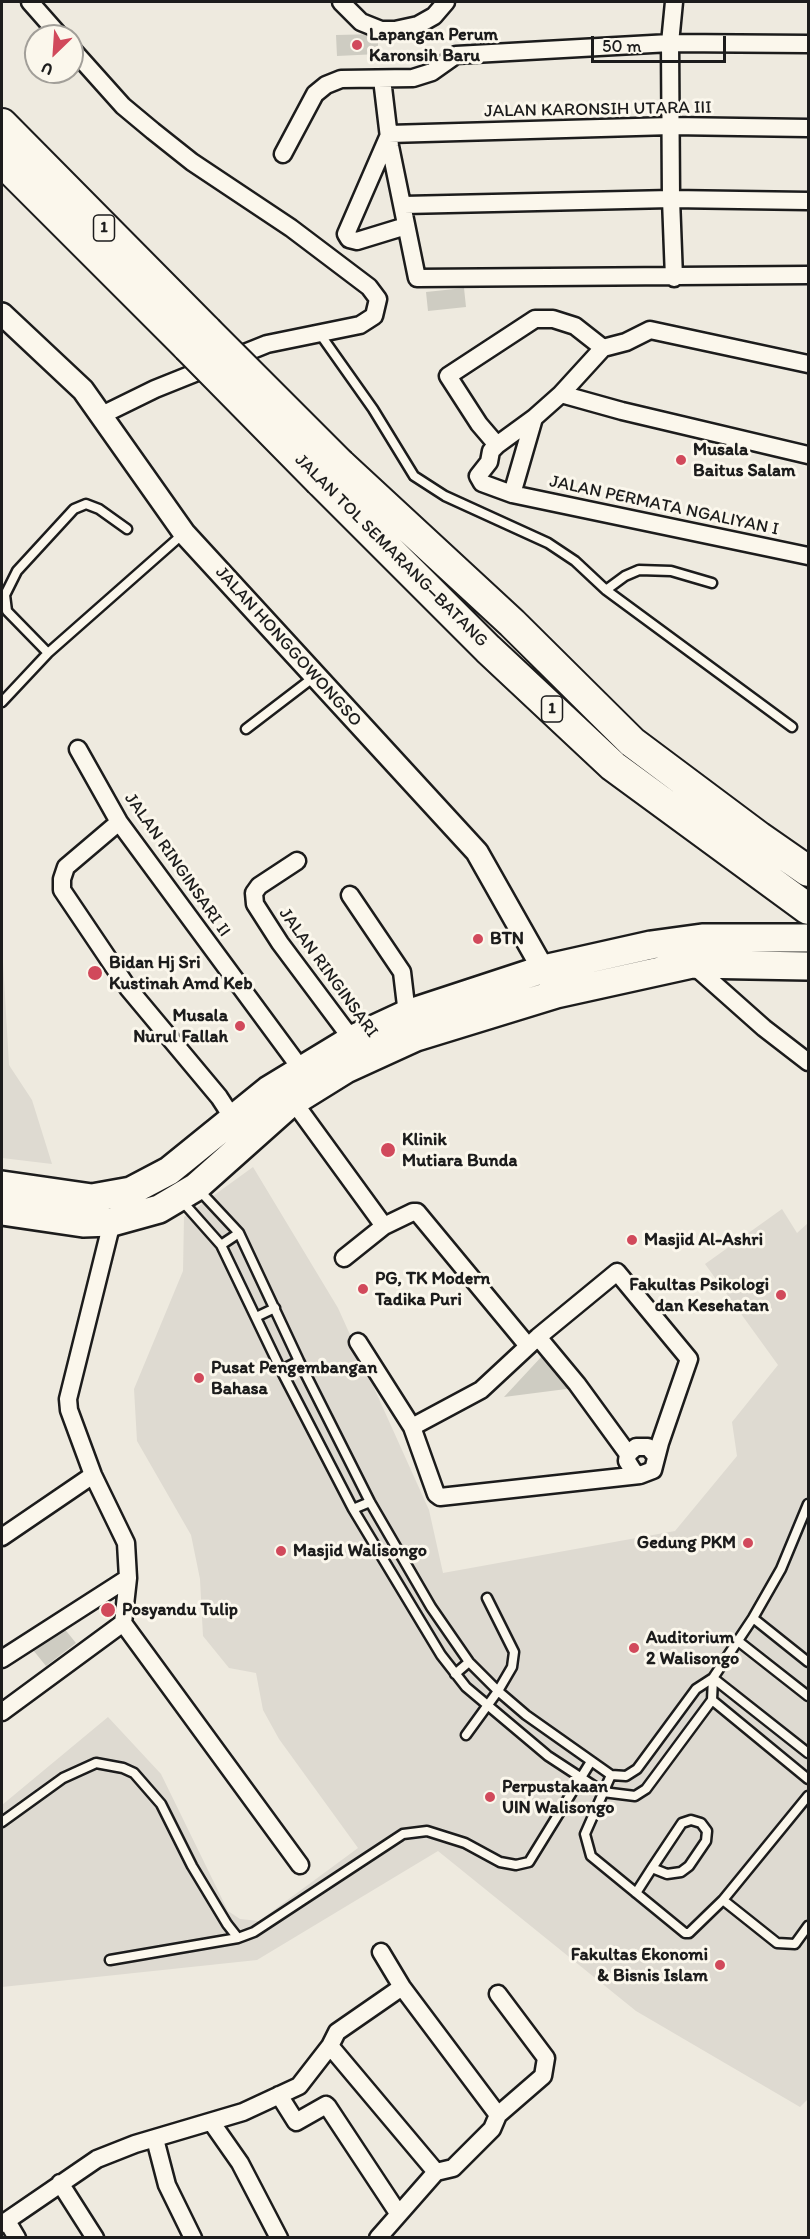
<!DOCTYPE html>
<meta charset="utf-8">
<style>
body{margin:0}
#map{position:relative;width:810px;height:2239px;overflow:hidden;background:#eeeadf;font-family:Itim,sans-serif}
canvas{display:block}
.frame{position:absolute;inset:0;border:3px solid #1c1c1c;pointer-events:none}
.north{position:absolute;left:24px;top:24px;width:60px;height:60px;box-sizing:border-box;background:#fbf7ec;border:2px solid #a29f99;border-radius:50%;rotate:205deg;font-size:16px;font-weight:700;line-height:24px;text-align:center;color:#1c1c1c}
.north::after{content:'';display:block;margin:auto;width:21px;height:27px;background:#d1495b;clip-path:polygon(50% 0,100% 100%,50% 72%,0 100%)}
.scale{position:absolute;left:591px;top:36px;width:135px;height:27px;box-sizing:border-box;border:3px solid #1c1c1c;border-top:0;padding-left:8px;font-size:18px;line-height:21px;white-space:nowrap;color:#1c1c1c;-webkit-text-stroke:4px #fbf7ec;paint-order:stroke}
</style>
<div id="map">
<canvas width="810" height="2239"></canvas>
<div class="frame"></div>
<div class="north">U</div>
<div class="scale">50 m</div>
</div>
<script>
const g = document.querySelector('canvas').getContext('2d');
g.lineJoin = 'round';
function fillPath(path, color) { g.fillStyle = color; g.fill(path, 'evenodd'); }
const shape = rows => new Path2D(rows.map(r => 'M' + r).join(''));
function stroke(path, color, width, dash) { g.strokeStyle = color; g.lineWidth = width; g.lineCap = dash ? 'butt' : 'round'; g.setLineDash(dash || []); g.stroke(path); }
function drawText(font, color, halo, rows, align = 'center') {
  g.font = font + ' Itim,sans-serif'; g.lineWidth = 6; g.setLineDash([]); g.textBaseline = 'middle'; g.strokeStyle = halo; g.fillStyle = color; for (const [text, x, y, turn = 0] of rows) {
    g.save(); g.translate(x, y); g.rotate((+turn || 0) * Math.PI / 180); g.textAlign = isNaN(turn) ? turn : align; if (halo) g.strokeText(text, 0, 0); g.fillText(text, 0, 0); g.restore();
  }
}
const built = shape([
 [2,945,9,1065,32,1100,52,1164,2,1158],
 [253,1167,338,1308,429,1510,443,1573,675,1531,737,1456,732,1422,778,1365,705,1264,782,1209,797,1233,808,1223,808,2099,800,2107,636,2011,438,1851,257,1960,2,1987,2,1805,108,1717,161,1774,228,1911,240,1919,259,1921,358,1848,279,1739,263,1710,256,1673,229,1668,203,1636,200,1579,191,1535,137,1441,134,1389,183,1271,184,1217]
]);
const green = shape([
 [378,34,378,54,337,56,336,35],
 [464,288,466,307,428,311,426,292],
 [543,1355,574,1388,504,1397],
 [63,1627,76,1643,46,1666,33,1650]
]);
const service = shape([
 [320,334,373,409,414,476,445,496,548,543,575,561,606,590,792,727],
 [606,590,625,576,639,570,671,571,712,583],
 [48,653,7,611,5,595,17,571,74,509,86,504,99,509,127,529],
 [2,702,48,653,184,533],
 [246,729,314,677],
 [198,1189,239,1233,299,1361,370,1502,431,1607,469,1662,498,1691,526,1715,611,1775,626,1776,637,1769,696,1689,713,1678,808,1753],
 [182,1201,221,1245,281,1370,353,1509,441,1655,466,1687,548,1756,603,1792,635,1796,646,1789,712,1700,713,1678,753,1618,781,1569,808,1504],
 [221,1245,239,1233],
 [256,1317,275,1308],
 [281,1370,299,1361],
 [353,1509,370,1502],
 [753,1618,808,1662],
 [738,1641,808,1696],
 [455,1674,469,1662],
 [712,1700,808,1779],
 [466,1735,498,1691,512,1667,514,1652,487,1598],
 [611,1775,585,1834,591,1856,685,1933,689,1933,723,1900,808,1796],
 [2,1822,63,1778,96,1763,123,1768,134,1773,161,1804,192,1866,227,1924,238,1938,254,1932,403,1834,427,1831,465,1843,500,1862,516,1865,529,1862,590,1763],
 [636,1893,652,1868,682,1823,691,1820,701,1823,707,1831,706,1841,689,1866,681,1872,667,1874,652,1868],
 [723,1900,777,1943,795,1944,808,1926],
 [110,1960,238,1938]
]);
const minor = shape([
 [30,2,60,36],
 [341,2,361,22,381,30,395,30,418,25,434,16,446,2],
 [674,2,670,43,671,199,674,278],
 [72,49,123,106,153,131,192,162,291,228,369,287,378,299,374,316,360,325,267,344,155,389,102,415],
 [382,79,390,146,417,278,808,275],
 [389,134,671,126,808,128],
 [389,135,346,234,349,239,357,241,406,226],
 [283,154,315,94,326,85,341,79,413,78,432,72,456,55,670,43,808,44],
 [404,205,671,199,808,201],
 [561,394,603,348,626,342,650,330,808,364],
 [534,418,561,394,622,411,808,455],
 [497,445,479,424,448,376,535,319,553,319,575,326,603,348],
 [512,494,482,483,478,476,489,462,491,451,497,445,534,418,512,494,808,556],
 [78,749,119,822,307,1077],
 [119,822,66,867,62,879,62,890,128,988,219,1097,234,1120],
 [297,861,259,886,254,893,255,904,280,943,357,1046],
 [350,895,402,972,407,1014],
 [692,964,764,1028,808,1062],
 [293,1101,384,1226],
 [112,1222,68,1399,69,1410,93,1475,126,1543,128,1578,123,1623,300,1865],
 [344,1258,384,1226,413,1212,417,1212,528,1346],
 [538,1337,577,1384,628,1454],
 [358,1342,412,1427,436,1494,440,1497,640,1475],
 [412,1427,481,1390,538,1337,617,1272,689,1359,660,1443,653,1470,640,1475,634,1472,627,1461,628,1454,636,1447,648,1447,656,1456],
 [2,1537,93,1475],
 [2,1659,128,1578],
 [2,1712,123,1623],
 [381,1952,402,1987,498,2115],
 [330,2046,436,2172],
 [279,2095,296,2122,326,2105,328,2107,398,2213],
 [212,2123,240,2163,279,2238],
 [155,2139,167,2185,193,2238],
 [60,2183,95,2238],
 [7,2221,17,2238],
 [2,2224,97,2159,135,2144,243,2112,299,2086,330,2046,337,2032,402,1987],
 [378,2238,436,2172,453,2168,492,2129,498,2115,543,2076,546,2058,498,1994]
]);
const tertiary = shape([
 [2,314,83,390,184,533,477,852,551,983]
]);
const primary = shape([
 [2,1185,92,1198,131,1191,169,1171,269,1090,353,1039,407,1014,544,969,651,945,702,938,808,938],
 [2,1211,83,1223,112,1222,159,1209,196,1187,288,1105,346,1069,416,1037,556,994,692,964,808,966]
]);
const motorway = shape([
 [2,124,207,331],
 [2,161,188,347],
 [340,464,512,623,632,742,759,837,808,871],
 [320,481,488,649,613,766,808,909]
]);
const motorwayBridge = shape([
 [207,331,340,464],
 [188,347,320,481]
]);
const markers = [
 [357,45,6,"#d1495b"],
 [681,460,6,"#d1495b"],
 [478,939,6,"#d1495b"],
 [95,973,8,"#d1495b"],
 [240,1026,6,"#d1495b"],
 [388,1150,8,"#d1495b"],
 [632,1240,6,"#d1495b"],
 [363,1289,6,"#d1495b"],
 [781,1295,6,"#d1495b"],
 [199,1378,6,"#d1495b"],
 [748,1543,6,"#d1495b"],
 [281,1551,6,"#d1495b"],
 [108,1610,8,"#d1495b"],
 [634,1648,6,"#d1495b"],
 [490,1797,6,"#d1495b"],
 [720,1965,6,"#d1495b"]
];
const shields = [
 [104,228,21],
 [552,709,21]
];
const shieldNames = [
 ["1",104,228],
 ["1",552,709]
];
const poiNames = [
 ["Lapangan Perum",369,35],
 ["Karonsih Baru",369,56],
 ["Musala",693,450],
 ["Baitus Salam",693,471],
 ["BTN",490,939],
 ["Bidan Hj Sri",109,963],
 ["Kustinah Amd Keb",109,984],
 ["Musala",228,1016,"right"],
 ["Nurul Fallah",228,1037,"right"],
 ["Klinik",402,1140],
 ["Mutiara Bunda",402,1161],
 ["Masjid Al-Ashri",644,1240],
 ["PG, TK Modern",375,1279],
 ["Tadika Puri",375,1300],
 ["Fakultas Psikologi",769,1285,"right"],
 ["dan Kesehatan",769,1306,"right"],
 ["Pusat Pengembangan",211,1368],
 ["Bahasa",211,1389],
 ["Gedung PKM",736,1543,"right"],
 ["Masjid Walisongo",293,1551],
 ["Posyandu Tulip",122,1610],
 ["Auditorium",646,1638],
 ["2 Walisongo",646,1659],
 ["Perpustakaan",502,1787],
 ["UIN Walisongo",502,1808],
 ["Fakultas Ekonomi",708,1955,"right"],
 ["& Bisnis Islam",708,1976,"right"]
];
const streetNames = [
 ["JALAN KARONSIH UTARA III",598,110,-1],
 ["JALAN PERMATA NGALIYAN I",664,506,12],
 ["JALAN TOL SEMARANG–BATANG",391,551,45],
 ["JALAN HONGGOWONGSO",288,647,48],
 ["JALAN RINGINSARI II",177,865,55],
 ["JALAN RINGINSARI",328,973,54]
];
fillPath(built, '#dedad1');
fillPath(green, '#ceccc2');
stroke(service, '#1c1c1c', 13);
stroke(minor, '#1c1c1c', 21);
stroke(tertiary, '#1c1c1c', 26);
stroke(primary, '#1c1c1c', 32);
stroke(motorway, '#1c1c1c', 34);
stroke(service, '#fbf7ec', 8);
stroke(minor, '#fbf7ec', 16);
stroke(tertiary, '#fbf7ec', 21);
stroke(primary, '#fbf7ec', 27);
stroke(motorway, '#fbf7ec', 30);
stroke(motorwayBridge, '#1c1c1c', 34, []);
stroke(motorwayBridge, '#fbf7ec', 30);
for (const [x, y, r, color] of markers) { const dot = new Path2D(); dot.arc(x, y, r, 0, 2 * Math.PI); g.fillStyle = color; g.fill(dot); stroke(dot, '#fbf7ec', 2); }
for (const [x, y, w] of shields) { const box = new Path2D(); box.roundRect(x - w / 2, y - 13, w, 26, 4.5); g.fillStyle = '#fbf7ec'; g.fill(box); stroke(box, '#1c1c1c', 1.5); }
drawText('bold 16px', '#1c1c1c', null, shieldNames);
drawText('bold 18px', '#1c1c1c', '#fbf7ec', poiNames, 'left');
drawText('18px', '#1c1c1c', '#fbf7ec', streetNames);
</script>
